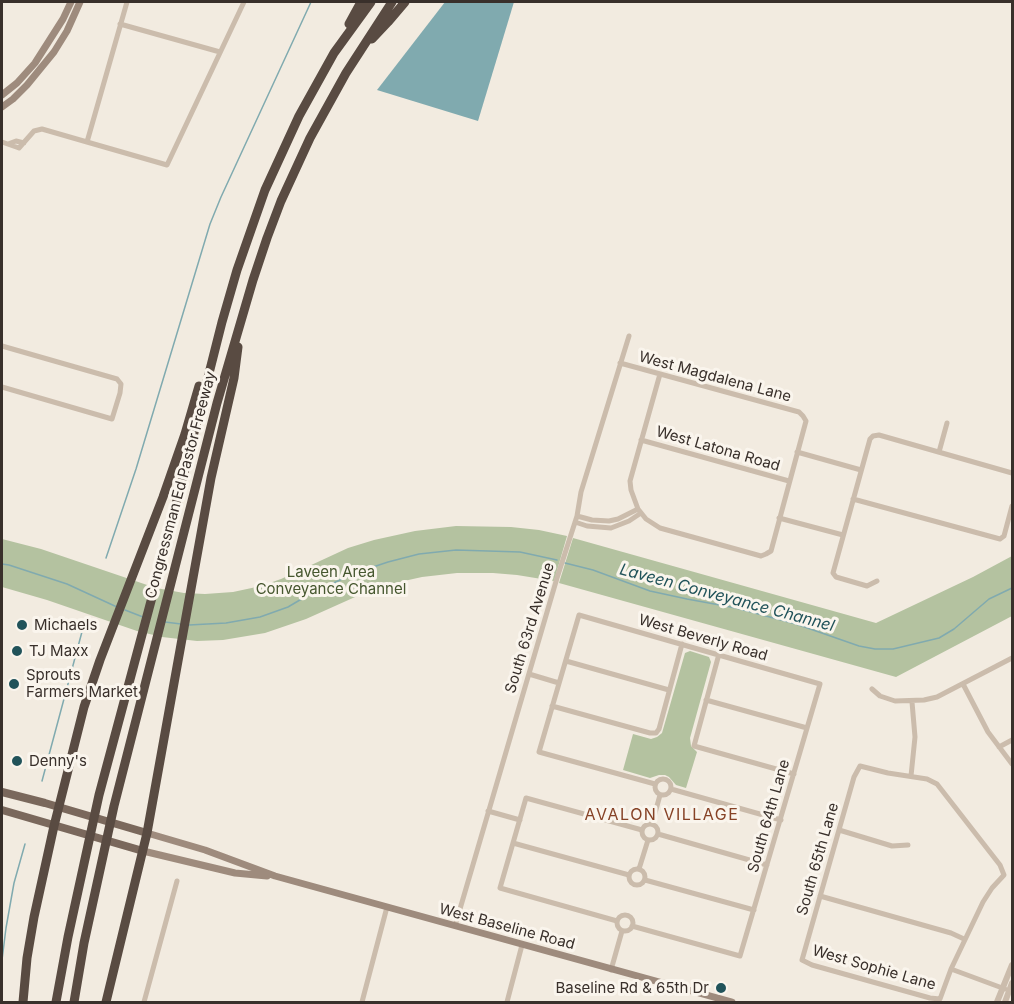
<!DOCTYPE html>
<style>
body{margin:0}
#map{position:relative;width:1014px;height:1004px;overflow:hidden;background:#f2ebe0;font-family:Inter,sans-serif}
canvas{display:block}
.frame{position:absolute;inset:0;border:3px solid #39302b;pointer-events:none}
</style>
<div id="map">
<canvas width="1014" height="1004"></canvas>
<div class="frame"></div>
</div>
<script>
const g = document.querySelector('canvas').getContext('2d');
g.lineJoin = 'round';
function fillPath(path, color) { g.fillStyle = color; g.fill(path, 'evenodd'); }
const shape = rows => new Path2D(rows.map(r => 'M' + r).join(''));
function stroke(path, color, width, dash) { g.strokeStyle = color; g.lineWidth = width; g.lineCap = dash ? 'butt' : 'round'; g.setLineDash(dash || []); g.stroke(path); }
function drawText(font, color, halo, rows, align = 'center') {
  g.font = font + ' Inter,sans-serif'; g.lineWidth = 6; g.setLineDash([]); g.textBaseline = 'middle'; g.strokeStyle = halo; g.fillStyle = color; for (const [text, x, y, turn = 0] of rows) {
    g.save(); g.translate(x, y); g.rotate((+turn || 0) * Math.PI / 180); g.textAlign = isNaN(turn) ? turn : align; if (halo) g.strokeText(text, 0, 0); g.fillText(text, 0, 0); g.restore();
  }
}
const green = shape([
 [456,526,511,527,539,530,567,536,554,581,517,575,493,573,457,573,422,577,386,585,364,593,306,619,265,633,223,640,197,641,162,637,137,631,47,600,2,587,2,539,41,549,156,588,184,593,205,594,233,592,261,586,281,579,348,548,374,540,415,531],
 [573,538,876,623,973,577,1012,556,1012,616,896,677,559,583],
 [690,651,709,657,711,662,690,738,691,746,697,752,686,788,676,785,669,777,665,775,659,775,650,778,623,770,633,734,651,739,657,737,662,733,685,653]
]);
const water = shape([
 [445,2,514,2,478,121,377,90]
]);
const stream = shape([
 [106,558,136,469,210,224,221,197,311,2],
 [565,563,593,570,650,591,687,599,736,608,796,624,859,646,875,649,893,649,939,638,954,629,989,599,1012,588],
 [2,564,9,565,67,584,117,607],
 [125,610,143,617],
 [165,622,181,624],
 [189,625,226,623,260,617,288,607,310,594,355,573,388,562,419,554,456,550,520,552,557,560],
 [42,781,83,628],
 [2,960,6,928,14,883,25,844]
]);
const minor = shape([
 [120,24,220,52],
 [2,142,19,148,34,131,42,129,87,142,127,2],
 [87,142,167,165,244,2],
 [8,144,16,141,24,143],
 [2,346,117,379,121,384,120,393,112,419,2,387],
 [620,363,799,412,803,416,806,421,771,551,766,554,761,556,660,528,646,519,638,509,631,490,630,481,660,374],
 [641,440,789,481],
 [797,452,861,470],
 [939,452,947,423],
 [853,499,1000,539,1004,536,1012,506],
 [577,516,592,520,609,521,618,519,638,509],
 [779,518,843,535],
 [575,522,587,526,611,528,629,521,641,513],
 [877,581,867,586,836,577,833,573,870,439,873,436,879,435,1012,473],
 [719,654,694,746,794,774],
 [566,661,669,690],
 [529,674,559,683],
 [963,684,988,732,1012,764],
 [872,689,880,696,895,701,924,700,937,697,1012,658],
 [706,700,807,728],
 [552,706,650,733,656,733,659,729,682,644],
 [999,747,1012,740],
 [860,766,888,773,927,779,937,784,1000,865,1004,875,992,888,983,902,951,969,940,999,930,998,812,965,802,960,854,777,860,766],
 [911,776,915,737,912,702],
 '655 787a8 8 0 1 1 16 0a8 8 0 1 1-16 0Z',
 [671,789,781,820],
 [488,811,520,820],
 '642 832a8 8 0 1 1 16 0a8 8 0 1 1-16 0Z',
 [652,824,660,795],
 [839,830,892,846,908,845],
 [658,834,767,865],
 [513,843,629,875],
 '629 877a8 8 0 1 1 16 0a8 8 0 1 1-16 0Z',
 [639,869,648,840],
 [645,880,754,910],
 [820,896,951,933,964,939],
 '617 923a8 8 0 1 1 16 0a8 8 0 1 1-16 0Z',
 [617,921,500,888,526,798,642,830],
 [455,926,557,578,577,516,581,492,629,336],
 [632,926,740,956,820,684,579,615,539,752,655,784],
 [951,969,1005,989],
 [611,970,622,931],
 [144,1002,177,881],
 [362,1002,387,907],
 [507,1002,522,945]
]);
const tertiary = shape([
 [997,1002,1012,965],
 [1005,1002,1012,983]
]);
const secondary = shape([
 [2,95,17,83,35,63,63,19,71,2],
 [2,107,13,99,27,85,54,52,67,31,80,2],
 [147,833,205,850,275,876,732,1002],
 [143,851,235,873,267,876]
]);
const primary = shape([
 [2,792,45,803,147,833],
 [2,810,143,851]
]);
const motorway = shape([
 [349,24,361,2],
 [372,39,388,22,405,2],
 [23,1002,27,958,34,917,54,826,84,707,100,660,163,497,185,434,199,386],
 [56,1002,68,937,99,795,158,575,222,322,237,270,265,190,299,116,334,53,371,2],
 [74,1002,84,943,114,806,217,403,253,280,267,238,281,201,310,138,346,73,392,2],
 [106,1002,147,833,211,478,234,378,238,347]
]);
const markers = [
 [22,625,6,"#21535a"],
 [17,651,6,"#21535a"],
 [14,684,6,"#21535a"],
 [17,761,6,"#21535a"],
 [721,988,6,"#21535a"]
];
const streetNames = [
 ["West Magdalena Lane",715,377,15],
 ["West Latona Road",718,449,16],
 ["Congressman Ed Pastor Freeway",181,485,-75],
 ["South 63rd Avenue",530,628,-73],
 ["West Beverly Road",703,638,16],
 ["South 64th Lane",769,816,-74],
 ["South 65th Lane",818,859,-74],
 ["West Baseline Road",507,927,15],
 ["West Sophie Lane",874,968,16]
];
const parkNames = [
 ["Laveen Area",331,572],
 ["Conveyance Channel",331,589]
];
const poiNames = [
 ["Michaels",34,625],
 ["TJ Maxx",29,651],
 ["Sprouts",26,675],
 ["Farmers Market",26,692],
 ["Denny's",29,761],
 ["Baseline Rd & 65th Dr",709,988,"right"]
];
const waterNames = [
 ["Laveen Conveyance Channel",727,598,15]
];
const neighbourhoodNames = [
 ["AVALON VILLAGE",662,815]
];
fillPath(green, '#b4c2a0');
fillPath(water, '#80aaaf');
stroke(stream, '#80aaaf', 1.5);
stroke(minor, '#cbbcac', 5);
stroke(tertiary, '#cbbcac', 6);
stroke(secondary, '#9e8b7d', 7);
stroke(primary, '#7a685c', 8);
stroke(motorway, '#594b42', 9);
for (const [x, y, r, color] of markers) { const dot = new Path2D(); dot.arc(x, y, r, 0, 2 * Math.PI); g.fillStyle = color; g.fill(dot); stroke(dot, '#faf5ed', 2); }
drawText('15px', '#39302b', '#faf5ed', streetNames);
drawText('15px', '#46572f', '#faf5ed', parkNames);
drawText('15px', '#39302b', '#faf5ed', poiNames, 'left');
drawText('italic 16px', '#21535a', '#faf5ed', waterNames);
g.letterSpacing = '1.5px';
drawText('16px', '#864226', '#faf5ed', neighbourhoodNames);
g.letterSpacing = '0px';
</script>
